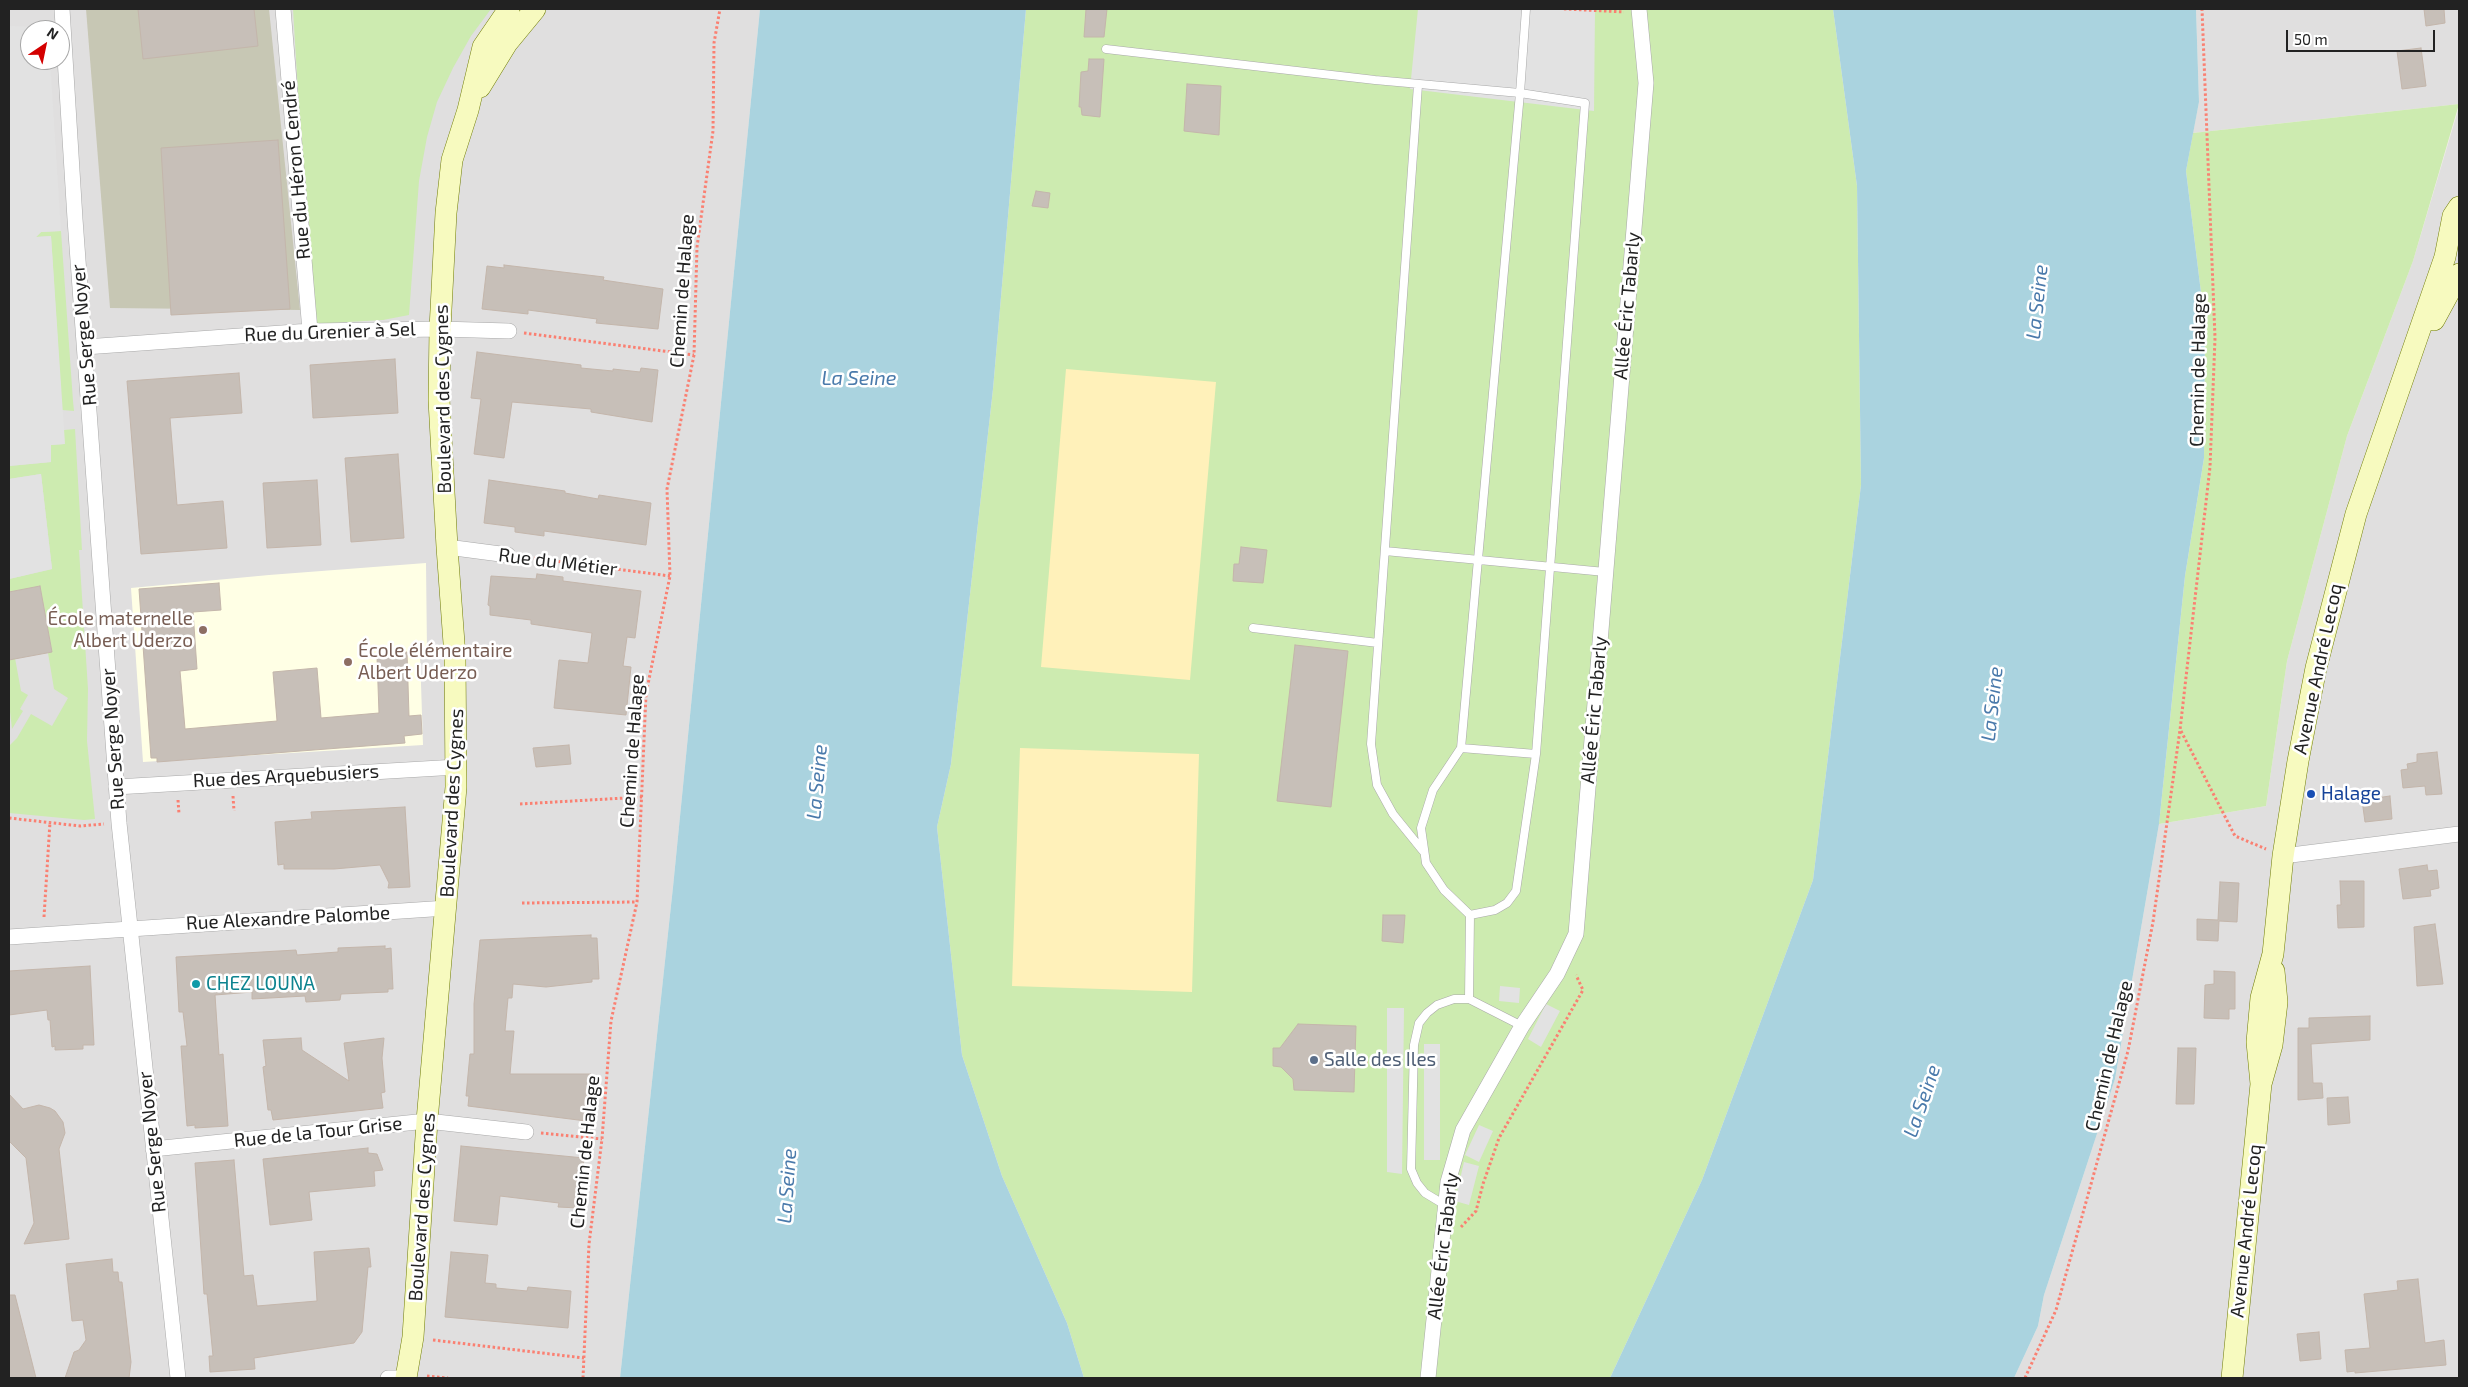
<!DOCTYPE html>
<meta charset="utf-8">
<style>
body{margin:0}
#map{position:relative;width:2468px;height:1387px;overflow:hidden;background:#f2efe9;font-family:"Exo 2",sans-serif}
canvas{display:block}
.frame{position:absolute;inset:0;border:10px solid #222;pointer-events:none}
.north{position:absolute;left:20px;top:20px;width:50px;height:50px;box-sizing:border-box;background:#fff;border:1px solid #a7a7a7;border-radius:50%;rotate:34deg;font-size:14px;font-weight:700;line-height:20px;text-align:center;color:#222}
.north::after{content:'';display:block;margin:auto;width:18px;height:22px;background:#d40000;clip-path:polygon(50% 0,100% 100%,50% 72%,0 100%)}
.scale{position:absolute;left:2286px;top:30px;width:149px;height:22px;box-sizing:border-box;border:2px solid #222;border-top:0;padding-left:6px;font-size:15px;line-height:18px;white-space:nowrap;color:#222;-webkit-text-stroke:4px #fff;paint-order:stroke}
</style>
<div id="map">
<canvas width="2468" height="1387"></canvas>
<div class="frame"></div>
<div class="north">N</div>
<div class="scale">50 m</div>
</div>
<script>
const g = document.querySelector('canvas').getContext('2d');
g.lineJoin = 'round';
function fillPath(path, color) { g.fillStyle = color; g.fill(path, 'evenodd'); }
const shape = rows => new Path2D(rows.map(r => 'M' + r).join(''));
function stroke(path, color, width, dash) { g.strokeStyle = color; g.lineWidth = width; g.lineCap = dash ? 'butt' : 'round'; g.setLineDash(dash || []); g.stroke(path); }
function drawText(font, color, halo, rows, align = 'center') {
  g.font = font + ' "Exo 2",sans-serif'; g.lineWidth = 5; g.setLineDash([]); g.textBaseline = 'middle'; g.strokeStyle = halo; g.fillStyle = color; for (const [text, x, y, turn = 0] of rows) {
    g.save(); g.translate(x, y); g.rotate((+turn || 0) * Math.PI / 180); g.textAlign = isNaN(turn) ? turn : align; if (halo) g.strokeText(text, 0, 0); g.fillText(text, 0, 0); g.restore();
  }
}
const residential = shape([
 [9,9,760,9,673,887,620,1378,9,1378],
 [30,30,60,30,60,60,30,60],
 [2196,9,2459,9,2459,104,2193,133,2199,102],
 [2459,107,2459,1378,2014,1378,2038,1326,2044,1295,2115,1079,2159,824,2266,806,2287,661,2347,436,2413,261]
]);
const education = shape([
 [426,563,427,652,420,653,423,745,143,762,131,588,269,575]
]);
const construction = shape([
 [86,9,269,9,300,310,110,308]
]);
const grass = shape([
 [293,9,491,9,471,36,453,68,437,102,427,137,419,181,409,315,383,320,312,324],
 [1026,9,1833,9,1857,186,1861,485,1813,880,1702,1180,1610,1378,1084,1378,1067,1323,1002,1176,962,1055,937,827,951,764,993,389],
 [2459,104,2413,261,2347,436,2287,661,2266,806,2159,824,2185,576,2204,458,2205,325,2186,171,2193,133],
 [61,231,73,401,74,411,62,410,51,236,36,237,41,232],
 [75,429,82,550,79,550,88,689,87,741,95,819,84,820,9,813,9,746,17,738,31,714,52,726,68,698,54,689,48,653,52,651,40,586,9,592,9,579,52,569,41,474,9,479,9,466,51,462,50,445,64,444,64,430],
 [15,658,21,691,28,695,20,709,23,711,12,729,9,703,9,660]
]);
const sand = shape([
 [1066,369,1216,382,1190,680,1041,667],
 [1020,748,1199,754,1192,992,1012,986]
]);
const parking = shape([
 [1418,9,1595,9,1594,111,1410,89],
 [9,26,48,27,49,30,30,30,30,60,50,60,61,231,41,232,36,237,51,236,65,444,51,445,51,462,9,466],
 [41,474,52,569,9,579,9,479],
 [1500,986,1520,988,1519,1003,1499,1001],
 [1546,1004,1560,1011,1541,1047,1528,1039],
 [1387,1008,1404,1008,1402,1174,1387,1172],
 [1424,1044,1440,1044,1440,1160,1424,1160],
 [1479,1125,1493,1131,1479,1162,1465,1155],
 [1464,1162,1479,1166,1469,1205,1455,1201]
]);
const water = shape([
 [760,9,1026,9,993,389,951,764,937,827,962,1055,1002,1176,1067,1323,1084,1378,620,1378,673,887],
 [1833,9,2196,9,2199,102,2186,171,2205,325,2204,458,2185,576,2159,824,2115,1079,2044,1295,2038,1326,2014,1378,1610,1378,1702,1180,1813,880,1861,485,1857,186]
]);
const building = shape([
 [138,9,254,9,258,46,143,59,138,9],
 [1086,9,1107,9,1104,37,1084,37,1086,9],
 [2424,9,2444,9,2445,23,2426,26,2424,9],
 [2421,48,2426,86,2402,89,2397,51,2421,48],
 [1089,59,1104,59,1100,117,1082,115,1081,107,1079,107,1081,72,1088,71,1089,59],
 [1187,84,1221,86,1219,135,1184,131,1187,84],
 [278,140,290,309,171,315,161,148,278,140],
 [1036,191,1050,193,1048,208,1032,206,1036,191],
 [504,265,604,277,603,280,663,289,658,329,596,323,597,319,528,310,528,314,482,309,487,266,504,268,504,265],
 [477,352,581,365,581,368,613,371,613,369,640,372,641,368,658,370,652,422,591,412,591,409,512,402,504,458,474,454,481,399,471,398,477,352],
 [395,359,398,413,313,418,310,365,395,359],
 [239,373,242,413,170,418,177,505,223,501,227,548,141,554,127,381,239,373],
 [398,454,404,538,351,542,345,458,398,454],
 [317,480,321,545,267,548,263,483,317,480],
 [489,480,565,491,565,493,598,499,599,495,651,503,646,545,544,531,544,536,515,532,515,527,484,523,489,480],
 [1241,547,1267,550,1263,583,1233,581,1234,564,1239,564,1241,547],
 [537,574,563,577,563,581,641,591,635,638,627,637,623,666,631,667,626,715,554,708,559,660,588,663,592,633,531,624,531,620,490,615,490,606,488,605,491,576,536,579,537,574],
 [219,583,221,610,193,612,197,669,180,671,185,729,277,721,273,672,317,668,321,718,379,713,377,657,407,652,409,716,421,715,422,734,404,736,405,743,157,762,157,758,151,758,139,589,219,583],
 [40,586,52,652,9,660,9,592,40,586],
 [1295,645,1348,651,1331,807,1277,801,1295,645],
 [569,745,571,764,536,767,533,748,569,745],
 [2437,752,2442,794,2426,795,2425,786,2403,788,2401,770,2408,769,2407,764,2417,762,2417,754,2437,752],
 [2390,796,2392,819,2365,822,2362,800,2390,796],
 [405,807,410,887,388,888,389,883,380,865,334,869,284,869,284,864,278,865,275,822,312,819,311,812,405,807],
 [2427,865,2428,871,2437,870,2439,888,2430,890,2431,896,2403,899,2399,869,2427,865],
 [2340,881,2364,881,2364,927,2338,928,2337,905,2341,905,2340,881],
 [2220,882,2239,883,2237,922,2219,921,2218,941,2197,940,2197,919,2218,920,2220,882],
 [1383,915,1405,915,1403,943,1382,941,1383,915],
 [2435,924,2443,984,2417,986,2414,927,2435,924],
 [591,935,591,938,597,938,599,979,592,979,592,982,546,987,513,984,512,998,508,998,505,1031,514,1031,510,1074,591,1074,586,1121,468,1106,469,1096,466,1096,470,1054,474,1054,474,1004,480,940,591,935],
 [385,946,385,949,391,948,393,989,388,989,388,992,341,994,340,1000,306,1002,305,996,252,999,252,992,215,995,219,1055,223,1054,228,1126,195,1128,195,1125,187,1126,181,1046,187,1046,183,1012,179,1012,176,957,296,950,297,955,338,952,338,948,385,946],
 [90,966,94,1045,83,1045,83,1049,55,1050,55,1046,52,1047,50,1020,48,1020,47,1010,9,1015,9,971,90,966],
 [2214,971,2235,972,2235,1009,2229,1009,2229,1019,2204,1018,2205,985,2214,984,2214,971],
 [2370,1016,2370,1040,2311,1044,2313,1083,2322,1083,2323,1098,2298,1100,2298,1028,2309,1028,2309,1018,2370,1016],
 [1298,1024,1356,1026,1354,1092,1294,1090,1293,1079,1281,1067,1273,1066,1273,1048,1280,1048,1298,1024],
 [301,1038,302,1050,349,1081,344,1043,384,1038,382,1058,385,1092,381,1093,383,1108,273,1120,271,1110,268,1110,263,1067,266,1066,263,1040,301,1038],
 [2178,1048,2196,1048,2194,1104,2176,1104,2178,1048],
 [9,1094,23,1109,39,1105,50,1108,55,1111,63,1122,65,1133,59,1149,69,1239,24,1244,34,1223,26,1158,9,1141,9,1094],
 [2348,1097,2350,1123,2328,1125,2327,1098,2348,1097],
 [461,1146,584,1158,579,1208,558,1207,559,1203,500,1196,497,1225,454,1221,461,1146],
 [368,1148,368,1153,377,1154,383,1170,374,1171,375,1186,309,1192,312,1220,270,1225,263,1159,368,1148],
 [234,1160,244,1276,253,1275,257,1306,317,1301,314,1252,369,1248,371,1267,368,1267,362,1332,354,1343,254,1358,255,1369,210,1372,209,1356,213,1356,207,1294,204,1294,195,1163,234,1160],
 [451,1252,488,1255,485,1283,496,1284,496,1288,527,1291,528,1287,571,1291,568,1328,445,1317,451,1252],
 [112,1259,113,1272,118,1272,119,1282,122,1282,131,1362,129,1378,65,1378,74,1352,79,1350,86,1340,83,1320,72,1321,66,1264,112,1259],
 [2418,1279,2425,1343,2444,1340,2446,1365,2355,1373,2355,1371,2347,1372,2345,1350,2370,1348,2364,1294,2398,1290,2397,1281,2418,1279],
 [9,1295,15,1295,36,1378,9,1378,9,1295],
 [2319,1332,2321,1359,2300,1361,2297,1334,2319,1332]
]);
const path = shape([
 [1564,9,1624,12],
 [524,333,694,355],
 [524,557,670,576],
 [2181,731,2235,836,2266,849],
 [233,796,234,811],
 [178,800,179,814],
 [520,804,642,797],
 [9,818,80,826,104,824],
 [522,903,637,902],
 [44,917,50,822],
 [1355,1062,1400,1063],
 [541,1133,602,1139],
 [1461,1227,1476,1211,1483,1184,1499,1138,1583,990,1576,975],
 [433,1340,584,1358],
 [427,1376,448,1378],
 [583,1378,589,1244,602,1139,611,1021,637,902,646,694,670,576,667,489,694,355,697,247,713,131,714,43,720,9],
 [2025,1378,2056,1310,2128,1051,2153,922,2180,730,2210,467,2215,338,2202,9]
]);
const service = shape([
 [1526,9,1520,93,1585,103,1536,754],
 [1106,49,1375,80,1520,93,1461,748,1433,790,1421,828,1426,863,1444,890,1470,915,1469,999],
 [1418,85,1371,744,1377,785,1393,814,1423,851],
 [1385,551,1605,572],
 [1253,628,1378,643],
 [1461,748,1536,754,1516,891,1507,903,1495,910,1470,915],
 [1445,1205,1425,1193,1417,1183,1411,1169,1414,1045,1419,1023,1427,1013,1437,1005,1454,999,1469,999,1522,1026]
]);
const minor = shape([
 [62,9,75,219,119,823,178,1378],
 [283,9,310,331],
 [85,347,310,331,440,329,509,331],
 [447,547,508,555],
 [116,787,457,767],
 [2283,856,2459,834],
 [9,937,447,908],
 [153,1149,427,1121,526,1132],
 [388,1378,404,1378],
 [1428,1378,1448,1182,1463,1130,1522,1026,1557,974,1576,934,1646,83,1639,9]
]);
const secondary = shape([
 [480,87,507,43,535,9],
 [2434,320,2459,274],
 [2261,1084,2257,1042,2261,998,2273,954,2283,856,2298,761,2316,668,2356,514,2445,257,2453,216,2459,207],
 [406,1378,413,1337,427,1121,456,787,455,657,447,547,439,400,440,329,446,213,452,160,468,110,483,47,509,9],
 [2232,1378,2261,1084,2272,1045,2277,1002,2274,971]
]);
const markers = [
 [203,630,5,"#8d6e63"],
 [348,662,5,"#8d6e63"],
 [2311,794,5,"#1a4fb4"],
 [196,984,5,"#0f9aa8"],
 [1314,1060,5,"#5c6f8a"]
];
const streetNames = [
 ["Rue du Héron Cendré",296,170,-95],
 ["Chemin de Halage",682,291,-86],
 ["Allée Éric Tabarly",1627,306,-85],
 ["Rue du Grenier à Sel",330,332,-2],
 ["Rue Serge Noyer",84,335,-95],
 ["Chemin de Halage",2198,370,-89],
 ["Boulevard des Cygnes",443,399,-91],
 ["Rue du Métier",558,562,7],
 ["Avenue André Lecoq",2318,669,-78],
 ["Allée Éric Tabarly",1594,710,-85],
 ["Rue Serge Noyer",113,739,-94],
 ["Chemin de Halage",632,751,-86],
 ["Rue des Arquebusiers",286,776,-3],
 ["Boulevard des Cygnes",452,803,-87],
 ["Rue Alexandre Palombe",288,918,-3],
 ["Chemin de Halage",2109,1056,-77],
 ["Rue de la Tour Grise",318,1132,-6],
 ["Rue Serge Noyer",152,1142,-96],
 ["Chemin de Halage",585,1152,-84],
 ["Boulevard des Cygnes",422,1207,-86],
 ["Avenue André Lecoq",2246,1231,-84],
 ["Allée Éric Tabarly",1443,1246,-83]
];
const educationNames = [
 ["École maternelle",193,619],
 ["Albert Uderzo",193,641],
 ["École élémentaire",358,651,"left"],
 ["Albert Uderzo",358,673,"left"]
];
const transitNames = [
 ["Halage",2321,794]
];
const cultureNames = [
 ["CHEZ LOUNA",206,984]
];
const serviceNames = [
 ["Salle des Iles",1324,1060]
];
const waterNames = [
 ["La Seine",2037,302,-84],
 ["La Seine",859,378],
 ["La Seine",1992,704,-84],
 ["La Seine",817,782,-85],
 ["La Seine",1922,1101,-71],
 ["La Seine",787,1186,-86]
];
fillPath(residential, '#e0dfdf');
fillPath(education, '#ffffe5');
fillPath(construction, '#c7c7b4');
fillPath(grass, '#cdebb0');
fillPath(sand, '#fff1ba');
fillPath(parking, '#e2e2e2');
fillPath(water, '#aad3df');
fillPath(building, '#c7bfb8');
stroke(building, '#c4b6ab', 1);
stroke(service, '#a9a9a9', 9);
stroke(minor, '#a9a9a9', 16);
stroke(secondary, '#707d05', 22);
stroke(path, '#fa8072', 3, [2.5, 2.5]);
stroke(service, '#fff', 8);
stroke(minor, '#fff', 15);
stroke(secondary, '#f7fabf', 21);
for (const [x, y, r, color] of markers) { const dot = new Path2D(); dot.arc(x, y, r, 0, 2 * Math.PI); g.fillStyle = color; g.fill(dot); stroke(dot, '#fff', 2); }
drawText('19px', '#222', '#fff', streetNames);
drawText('19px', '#785e54', '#fff', educationNames, 'right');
drawText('19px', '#164399', '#fff', transitNames, 'left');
drawText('19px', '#0d838f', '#fff', cultureNames, 'left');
drawText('19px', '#4e5e75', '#fff', serviceNames, 'left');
drawText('italic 20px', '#4a7aab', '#fff', waterNames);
</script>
